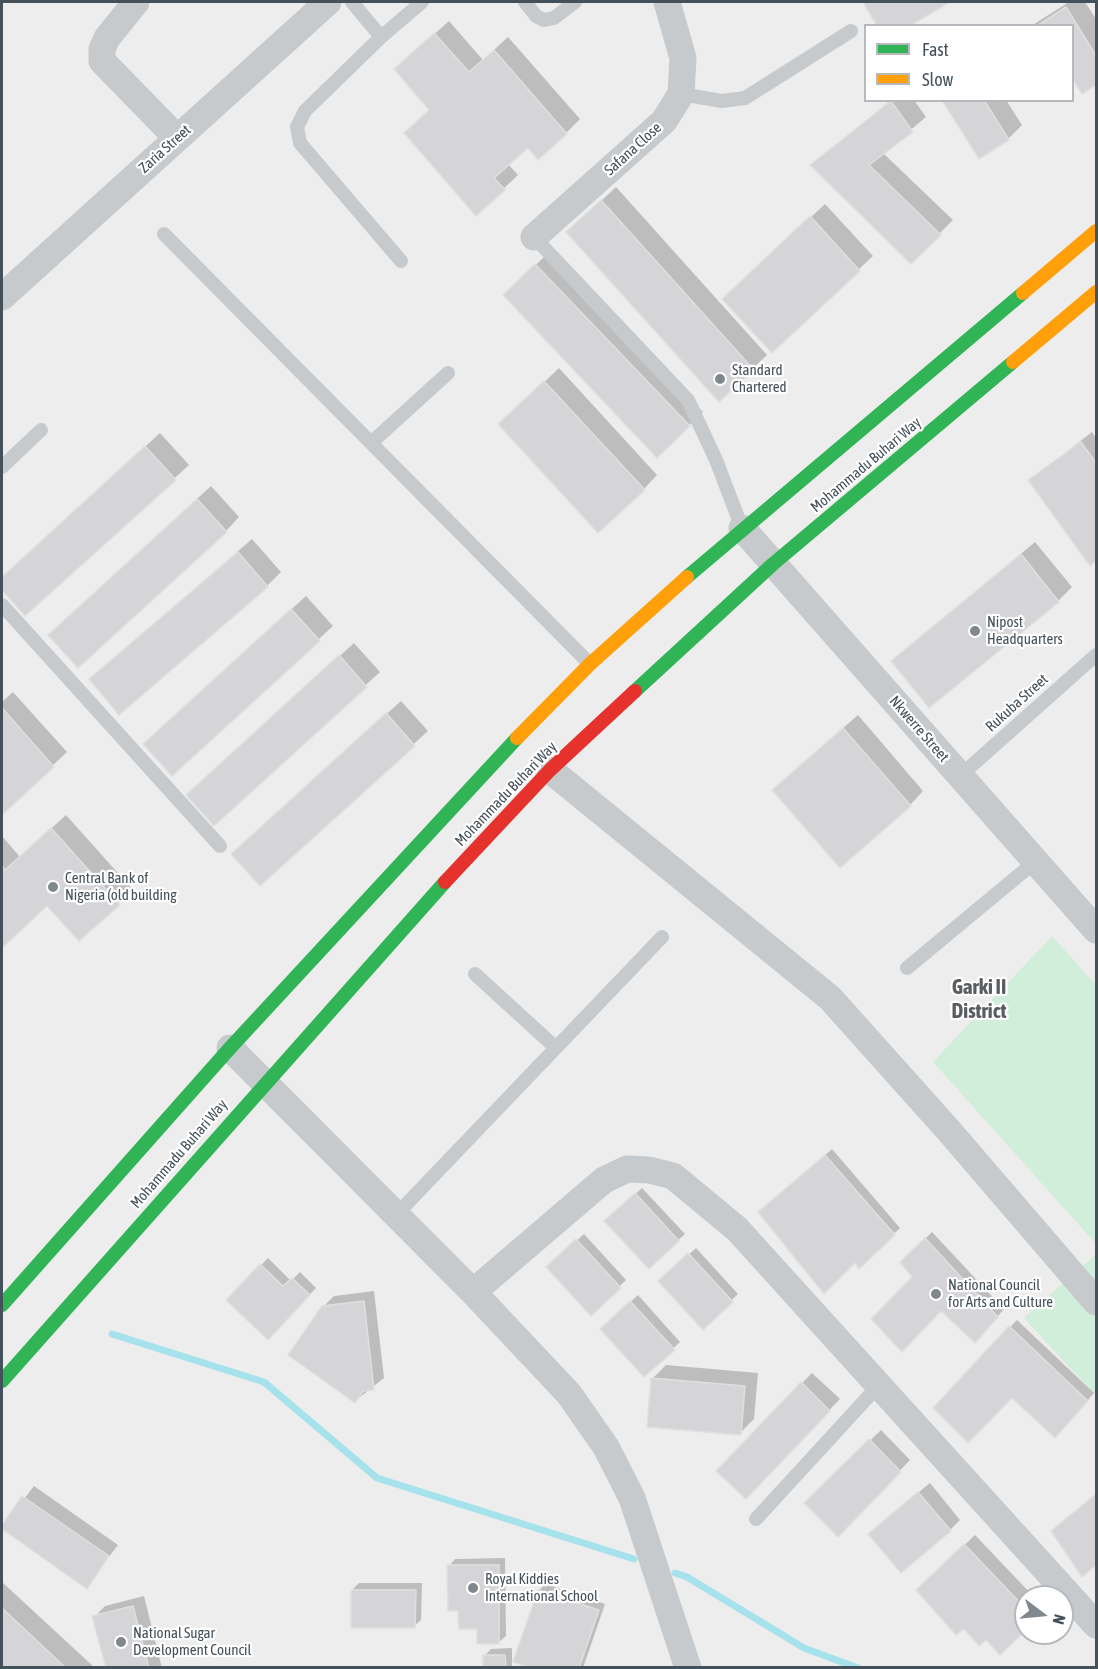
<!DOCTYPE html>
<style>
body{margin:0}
#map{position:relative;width:1098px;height:1669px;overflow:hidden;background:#eeeded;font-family:"Asap Condensed",sans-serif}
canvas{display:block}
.frame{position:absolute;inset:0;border:3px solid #45515a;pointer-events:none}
.legend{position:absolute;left:864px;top:24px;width:210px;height:78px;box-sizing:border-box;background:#fff;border:2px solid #b5b9bd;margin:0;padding:8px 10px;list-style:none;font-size:18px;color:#45515a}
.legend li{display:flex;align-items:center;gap:12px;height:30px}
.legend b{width:30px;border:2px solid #b5b9bd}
.north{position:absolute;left:1014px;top:1585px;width:60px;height:60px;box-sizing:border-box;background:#fff;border:2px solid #b5b9bd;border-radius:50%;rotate:106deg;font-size:16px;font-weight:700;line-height:24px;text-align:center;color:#45515a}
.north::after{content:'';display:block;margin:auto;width:21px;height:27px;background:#80888d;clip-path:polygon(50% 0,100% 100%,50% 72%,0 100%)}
</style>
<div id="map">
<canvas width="1098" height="1669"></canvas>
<div class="frame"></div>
<ul class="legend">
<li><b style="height:8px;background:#30b455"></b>Fast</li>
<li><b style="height:8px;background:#ff9f0a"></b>Slow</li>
</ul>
<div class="north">N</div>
</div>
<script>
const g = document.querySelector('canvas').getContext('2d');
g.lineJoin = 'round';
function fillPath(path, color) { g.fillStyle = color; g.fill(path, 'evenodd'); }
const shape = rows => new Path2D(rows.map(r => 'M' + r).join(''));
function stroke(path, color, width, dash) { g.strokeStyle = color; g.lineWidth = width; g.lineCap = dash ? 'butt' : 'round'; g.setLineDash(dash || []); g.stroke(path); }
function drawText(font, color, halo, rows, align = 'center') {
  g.font = font + ' "Asap Condensed",sans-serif'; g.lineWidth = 4.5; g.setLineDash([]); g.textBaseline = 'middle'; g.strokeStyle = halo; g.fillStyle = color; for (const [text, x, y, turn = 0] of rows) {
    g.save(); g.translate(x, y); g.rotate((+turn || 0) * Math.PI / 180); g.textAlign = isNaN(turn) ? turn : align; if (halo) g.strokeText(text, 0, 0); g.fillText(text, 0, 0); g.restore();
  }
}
const green = shape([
 [1052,936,1096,985,1096,1244,933,1062],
 [1096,1254,1096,1396,1024,1318]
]);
const shadow = shape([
 [865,2,947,2,907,26,879,26],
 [1069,2,1085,2,1096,19,1096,83,1083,92,1072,26,1031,26],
 [449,21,483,60,508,37,580,119,566,133,528,146,508,164,518,175,477,214,410,56],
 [891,100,914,100,926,117,883,153,953,220,911,262,812,165],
 [944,100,1006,100,1022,125,1008,139],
 [616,187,767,355,719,400,582,219],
 [825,204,873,256,772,351,738,285],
 [550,251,703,412,657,456,505,295],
 [559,368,657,475,644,489,514,411],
 [1092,432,1096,438,1096,559,1090,564,1030,480],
 [160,433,189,465,25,614,2,588,2,578],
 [211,486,239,517,226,531,64,621],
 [252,539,281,572,267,586,105,666],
 [1035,542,1072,587,1058,601,893,661],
 [306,596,333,626,172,774,159,730],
 [354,643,380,672,214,824,202,781],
 [13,692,67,752,4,811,2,808,2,702],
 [401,701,428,731,260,884,247,840],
 [858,715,923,791,910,805,788,776],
 [66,815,133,890,79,939,47,904,2,946,2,836,20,857],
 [832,1149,900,1228,859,1267,855,1261,767,1206],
 [642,1188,685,1234,649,1267,613,1214],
 [932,1232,1004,1309,982,1334,942,1309,902,1262],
 [584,1234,626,1280,591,1314,548,1267],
 [696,1248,738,1294,703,1327,667,1275],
 [268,1258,291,1281,300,1272,316,1288,268,1338,228,1300],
 [374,1291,384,1378,355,1401,323,1307,334,1296],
 [638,1295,680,1342,645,1375,602,1329],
 [1017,1320,1094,1393,1062,1430,1012,1396,935,1408],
 [666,1365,758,1373,754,1419,740,1433,652,1379],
 [812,1373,840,1399,745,1497,802,1383],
 [881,1430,910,1460,838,1535,806,1503],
 [930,1483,960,1520,950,1530,881,1523],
 [34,1486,118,1545,86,1587,2,1527],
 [1096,1494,1096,1563,1083,1574,1059,1524],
 [975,1535,1034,1597,1026,1597,1026,1628,986,1638,964,1627,918,1590],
 [505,1558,506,1636,499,1642,460,1609,449,1566,455,1559],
 [2,1582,95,1668,2,1668],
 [359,1583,422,1583,421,1620,414,1626,352,1590],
 [546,1584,605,1604,583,1668,535,1668,515,1661,539,1590],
 [144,1596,162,1668,107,1668,94,1617,105,1606],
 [512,1648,512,1668,484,1668,484,1656,491,1649]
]);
const stream = shape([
 [112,1334,264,1382,377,1478,634,1559],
 [675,1573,687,1577,804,1648,858,1668]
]);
const building = shape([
 [863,2,950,2,910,26,877,26,863,2],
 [1066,7,1096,56,1096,85,1082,94,1072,78,1072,26,1037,26,1066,7],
 [434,33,469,72,494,50,567,134,538,160,528,148,494,178,505,190,476,216,404,133,429,110,394,69,434,33],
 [942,100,984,100,1009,140,979,159,942,100],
 [891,101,913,132,869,165,941,235,911,264,810,165,891,101],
 [601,200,754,370,719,402,566,232,601,200],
 [810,216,860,271,772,353,722,299,810,216],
 [535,264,690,426,657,458,503,295,535,264],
 [544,381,645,490,598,533,498,424,544,381],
 [1081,442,1096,463,1096,561,1090,566,1028,480,1081,442],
 [145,446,176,480,25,616,2,590,2,577,145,446],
 [197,499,227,532,78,668,48,635,197,499],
 [238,552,268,587,119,715,89,679,238,552],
 [1021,554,1059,602,929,708,891,661,1021,554],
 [291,609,320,641,172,776,143,744,291,609],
 [339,655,367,687,214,826,186,795,339,655],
 [2,708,54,767,4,813,2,810,2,708],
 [386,713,415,746,260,886,231,854,386,713],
 [843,728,911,806,840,868,772,790,843,728],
 [51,828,120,905,79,941,47,906,2,948,2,866,5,870,51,828],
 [825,1155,895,1235,859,1269,855,1263,824,1294,758,1212,825,1155],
 [635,1193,679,1241,649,1269,604,1221,635,1193],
 [925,1238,998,1317,975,1343,941,1311,902,1352,871,1319,912,1277,900,1262,925,1238],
 [576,1239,621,1288,591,1316,546,1267,576,1239],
 [688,1253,733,1302,703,1330,658,1281,688,1253],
 [260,1264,283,1286,292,1278,310,1295,268,1340,226,1300,260,1264],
 [364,1301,374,1390,363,1391,355,1403,288,1355,322,1306,364,1301],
 [630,1301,675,1350,644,1377,600,1329,630,1301],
 [1009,1326,1088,1401,1055,1438,1012,1398,968,1443,933,1408,1009,1326],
 [651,1378,745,1386,741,1435,647,1427,651,1378],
 [801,1382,830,1411,746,1499,716,1471,801,1382],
 [869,1439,901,1472,838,1537,804,1503,869,1439],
 [918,1492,951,1531,901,1573,868,1534,918,1492],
 [1096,1494,1096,1565,1082,1577,1051,1531,1096,1494],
 [22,1496,109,1556,87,1589,2,1529,2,1525,22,1496],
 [964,1544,1026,1609,1026,1630,1000,1655,986,1640,979,1646,964,1629,956,1635,916,1590,964,1544],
 [447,1565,499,1565,499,1644,477,1644,477,1629,459,1629,458,1611,448,1611,447,1565],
 [351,1590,416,1590,415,1628,351,1628,351,1590],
 [538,1590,599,1610,579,1668,531,1668,513,1662,538,1590],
 [133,1606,149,1668,106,1668,92,1616,133,1606],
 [2,1608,66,1668,2,1668,2,1608],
 [483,1655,505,1655,506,1668,483,1668,483,1655]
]);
const lane = shape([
 [352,2,381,37],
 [525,2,536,16,544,20,554,18,575,2],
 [681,94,722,101,745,98,851,31],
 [164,234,590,664],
 [534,237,688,400,716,460,742,528],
 [401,261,300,143,297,127,305,111,381,37,422,2],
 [371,443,448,373],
 [2,467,41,430],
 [2,605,220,846],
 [960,776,1096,655],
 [907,968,1036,861],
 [475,974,556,1048],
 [396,1215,662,937],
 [756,1519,879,1385]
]);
const street = shape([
 [136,2,107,38,102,49,102,61,177,138],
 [534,237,664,121,681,94,683,58,667,2],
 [2,297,328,2],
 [742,528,1096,930],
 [550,770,830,998,950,1132,1096,1302],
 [230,1048,473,1292,569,1394,606,1447,632,1498,688,1668],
 [473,1292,604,1180,627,1169,649,1170,673,1176,737,1229,1096,1625]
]);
const fast = shape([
 [687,577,1023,293],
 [635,691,773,564,1013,362],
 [2,1305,230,1048,517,738],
 [2,1381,445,882]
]);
const slow = shape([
 [1023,293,1096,231],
 [1013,362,1096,292],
 [517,738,590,664,687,577]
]);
const jam = shape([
 [445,882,550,770,635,691]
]);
const markers = [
 [720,379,6,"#80888d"],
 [975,631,6,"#80888d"],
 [53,887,6,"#80888d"],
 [936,1294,6,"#80888d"],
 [473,1588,6,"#80888d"],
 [121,1642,6,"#80888d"]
];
const streetNames = [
 ["Zaria Street",165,149,-42],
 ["Safana Close",633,149,-42],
 ["Mohammadu Buhari Way",866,465,-40],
 ["Rukuba Street",1017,703,-42],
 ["Nkwerre Street",919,729,49],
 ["Mohammadu Buhari Way",506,794,-46],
 ["Mohammadu Buhari Way",179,1154,-49]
];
const poiNames = [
 ["Standard",732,370],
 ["Chartered",732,387],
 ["Nipost",987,622],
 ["Headquarters",987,639],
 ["Central Bank of",65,878],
 ["Nigeria (old building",65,895],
 ["National Council",948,1285],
 ["for Arts and Culture",948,1302],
 ["Royal Kiddies",485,1579],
 ["International School",485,1596],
 ["National Sugar",133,1633],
 ["Development Council",133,1650]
];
const districtNames = [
 ["Garki II",979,987],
 ["District",979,1011]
];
fillPath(green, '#d1eeda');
fillPath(shadow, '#0003');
stroke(stream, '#a5e2ec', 7);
fillPath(building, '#d5d5d7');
stroke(building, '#dfdfe0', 1.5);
stroke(lane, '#c7cacc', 14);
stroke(street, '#c7cacc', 27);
stroke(fast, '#30b455', 14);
stroke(slow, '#ff9f0a', 14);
stroke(jam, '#e5322d', 14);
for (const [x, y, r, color] of markers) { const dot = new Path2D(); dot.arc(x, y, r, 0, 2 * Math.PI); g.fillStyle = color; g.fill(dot); stroke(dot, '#fff', 2); }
drawText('15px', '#45515a', '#fff', streetNames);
drawText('15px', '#45515a', '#fff', poiNames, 'left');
drawText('bold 21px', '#595d61', '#fff', districtNames);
</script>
